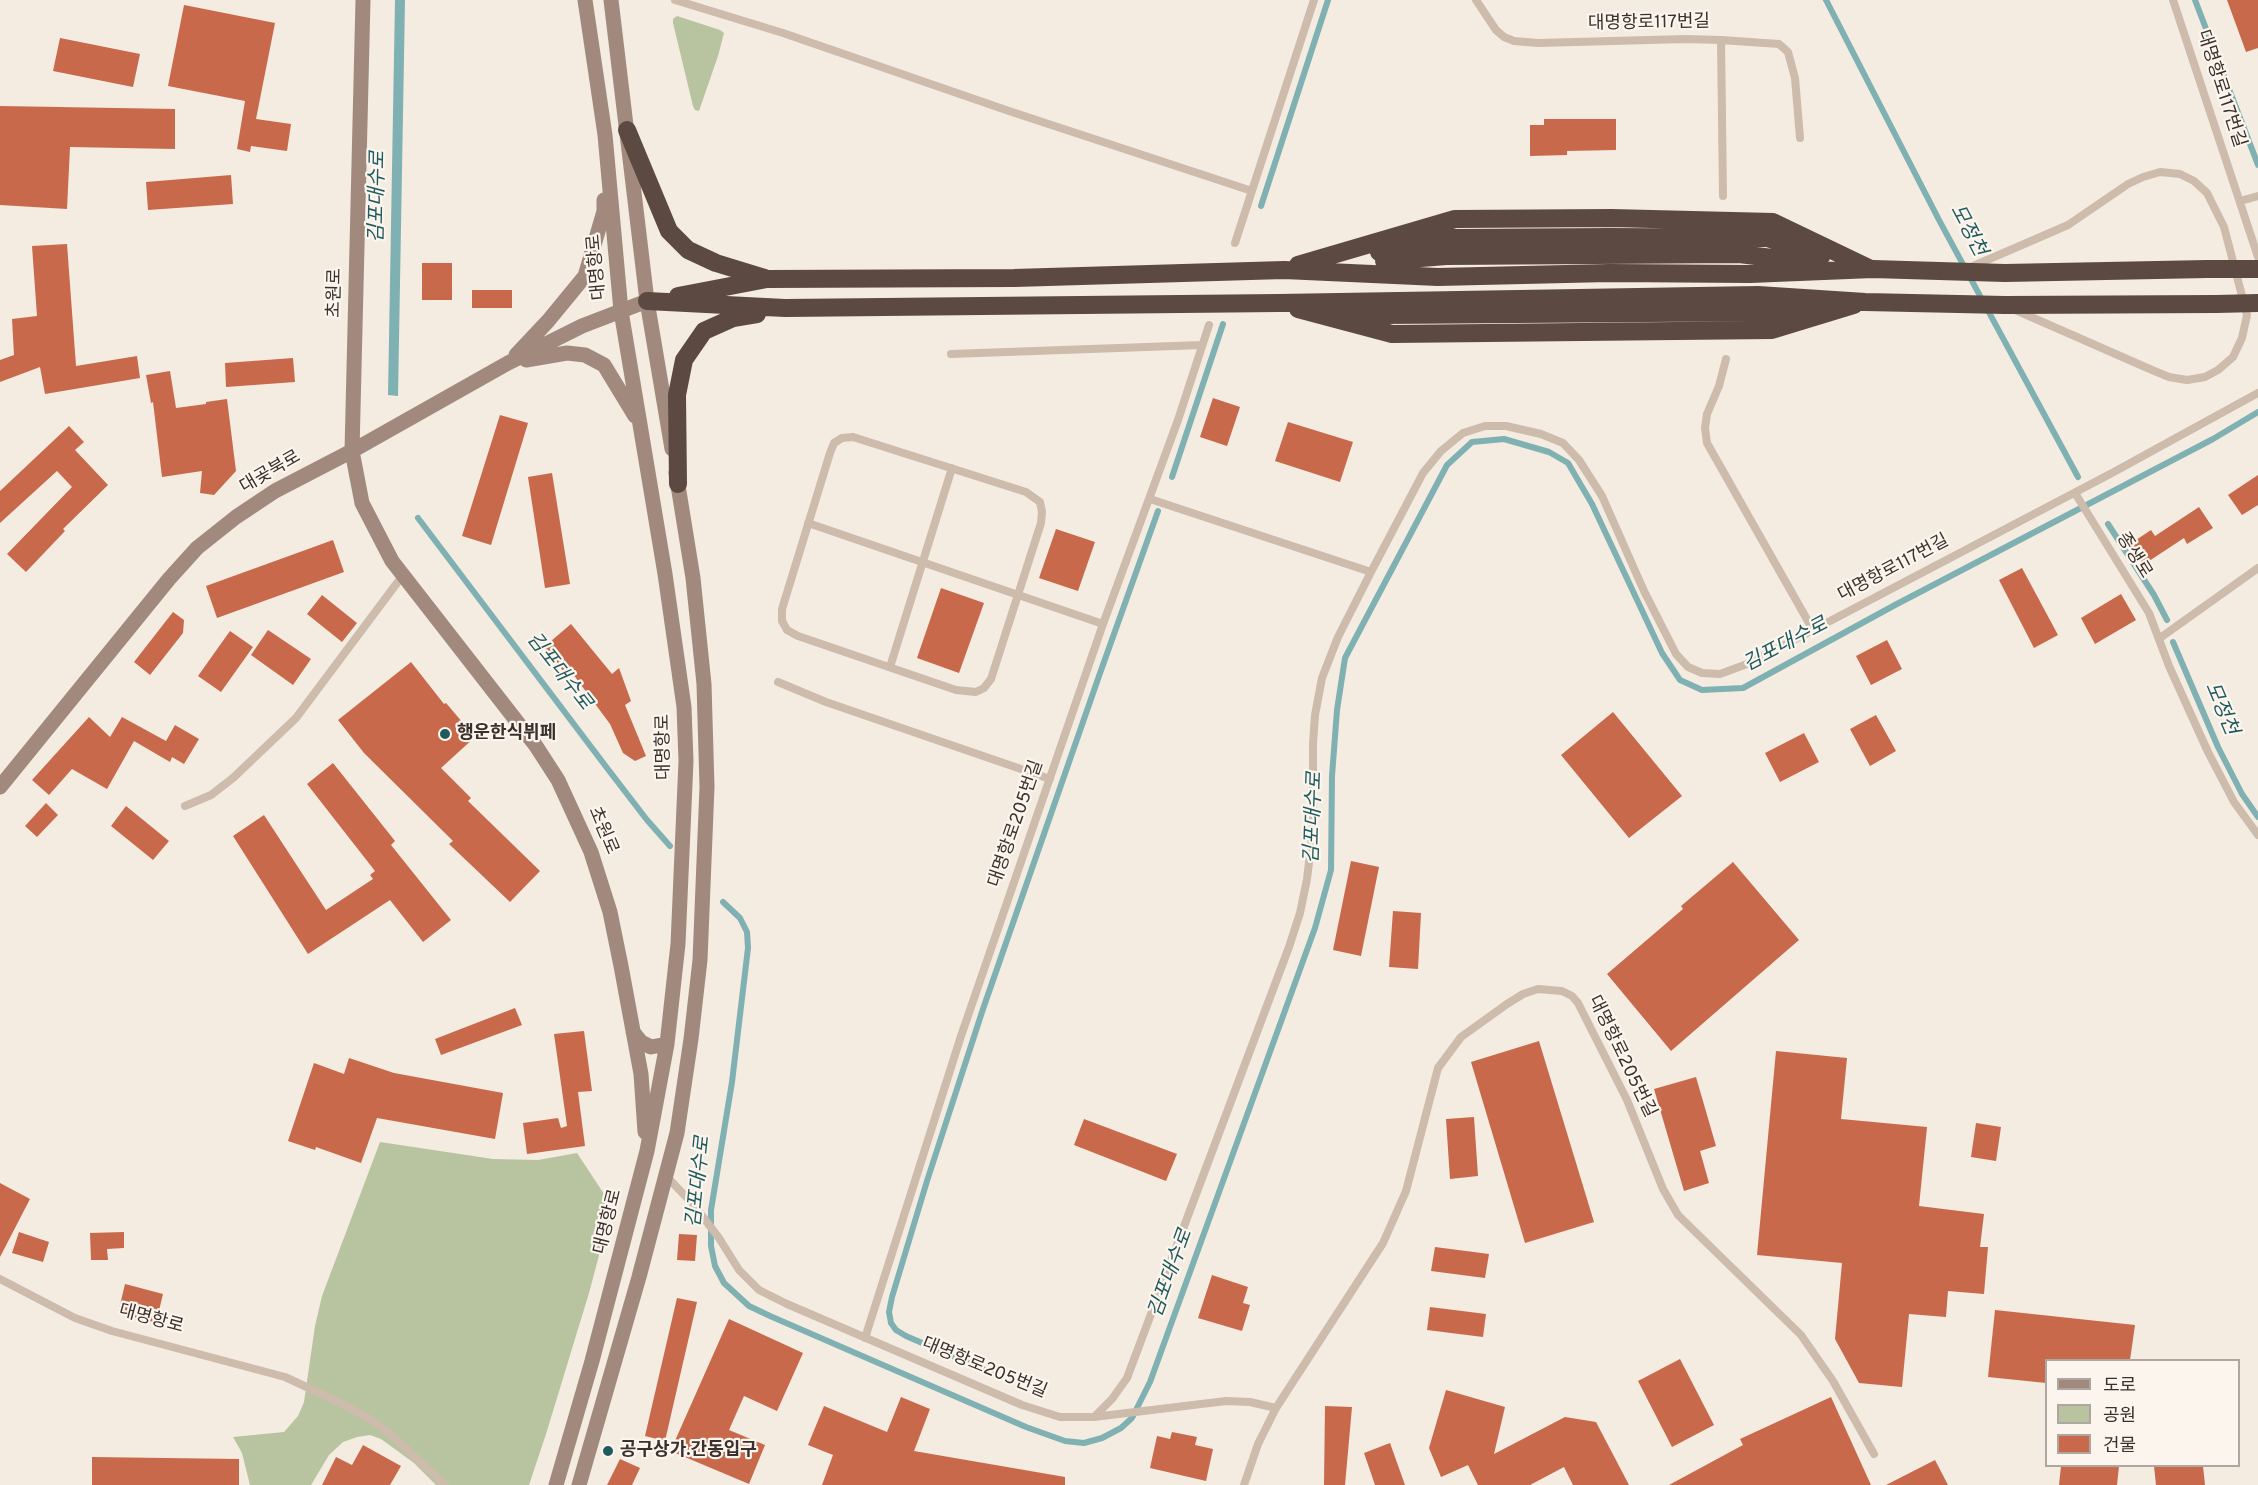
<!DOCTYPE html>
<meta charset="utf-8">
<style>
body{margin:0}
#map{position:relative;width:2258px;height:1485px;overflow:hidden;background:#f4ebe1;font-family:Overpass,"Noto Sans KR",sans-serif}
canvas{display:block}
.legend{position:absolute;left:2045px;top:1359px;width:195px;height:108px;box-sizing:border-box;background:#fbf5ee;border:2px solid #aea6a0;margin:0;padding:8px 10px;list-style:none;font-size:18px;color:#3b302b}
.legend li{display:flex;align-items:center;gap:12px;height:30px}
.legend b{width:30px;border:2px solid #aea6a0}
</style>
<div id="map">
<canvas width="2258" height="1485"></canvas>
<ul class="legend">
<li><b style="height:8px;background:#a18a7d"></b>도로</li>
<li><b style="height:16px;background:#b8c4a0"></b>공원</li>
<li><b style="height:16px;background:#c8694b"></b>건물</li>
</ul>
</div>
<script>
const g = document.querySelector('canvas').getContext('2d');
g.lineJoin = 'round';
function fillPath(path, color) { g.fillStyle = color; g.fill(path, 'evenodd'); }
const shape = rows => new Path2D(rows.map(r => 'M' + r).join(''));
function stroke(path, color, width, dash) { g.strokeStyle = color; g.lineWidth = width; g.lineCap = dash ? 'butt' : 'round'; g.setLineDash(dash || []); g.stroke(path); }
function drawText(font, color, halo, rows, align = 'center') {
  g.font = font + ' Overpass,"Noto Sans KR",sans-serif'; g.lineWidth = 4.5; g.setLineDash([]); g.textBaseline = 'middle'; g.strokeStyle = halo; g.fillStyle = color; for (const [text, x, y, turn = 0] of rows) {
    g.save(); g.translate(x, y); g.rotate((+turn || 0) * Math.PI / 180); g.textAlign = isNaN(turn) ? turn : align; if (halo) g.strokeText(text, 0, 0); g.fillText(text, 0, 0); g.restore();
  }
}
const green = shape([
 [677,16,720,30,724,33,718,56,699,111,695,110,693,106,673,23,673,19],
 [380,1142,493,1159,538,1160,577,1153,610,1203,606,1229,589,1293,546,1434,529,1485,436,1485,414,1463,381,1439,370,1435,357,1437,343,1442,329,1455,311,1485,250,1485,242,1453,233,1437,284,1432,298,1416,304,1402,315,1326,322,1296]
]);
const water = shape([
 [395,0,405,0,398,396,388,395]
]);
const stream = shape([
 [1826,0,1939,220,2078,477],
 [2195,0,2258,165],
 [1261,206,1328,0],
 [1172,477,1223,324],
 [418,518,607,768,647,820,670,846],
 [2108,524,2154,595,2167,620],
 [2173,642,2218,747,2242,794,2258,817],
 [723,902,740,918,747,932,748,948,732,1082,711,1210,711,1246,715,1266,724,1283,749,1306,770,1316,1026,1427,1065,1441,1084,1443,1102,1438,1121,1428,1132,1418,1150,1382,1315,928,1331,870,1332,776,1337,710,1345,658,1447,465,1472,442,1504,439,1549,452,1568,463,1592,504,1662,653,1680,680,1702,690,1743,688,1895,605,2213,439,2258,412],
 [992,1373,906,1336,896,1330,891,1323,889,1312,892,1297,927,1181,983,1009,1099,676,1158,511]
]);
const building = shape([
 [2227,0,2258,0,2258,48,2246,52],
 [184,5,275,23,256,119,291,124,287,151,251,146,250,152,237,149,245,101,168,86],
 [60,38,140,54,133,87,53,71],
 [0,106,175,109,175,149,70,147,67,209,0,205],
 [1544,119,1616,119,1616,150,1567,151,1567,155,1530,156,1530,125,1544,125],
 [231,175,233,204,148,210,146,182],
 [67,244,76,366,137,356,140,378,45,394,40,367,0,382,0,360,14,355,12,319,37,316,32,246],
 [422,263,452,263,452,300,422,300],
 [472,290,512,290,512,308,472,308],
 [293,358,295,382,226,387,225,363],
 [170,371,176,408,206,404,206,402,227,399,236,471,214,495,200,493,202,471,162,477,153,402,151,403,146,375],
 [1213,398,1240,407,1227,446,1200,437],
 [500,415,528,423,491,545,462,536],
 [1288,422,1353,442,1340,482,1275,461],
 [69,426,84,442,75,450,108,485,63,529,65,531,26,572,7,554,72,487,57,471,0,523,0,491],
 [552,473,570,584,545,588,528,477],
 [2258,475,2258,505,2242,515,2228,495],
 [2199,507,2213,528,2187,544,2184,538,2143,565,2130,544,2151,530,2155,536],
 [1056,529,1095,542,1078,591,1039,578],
 [333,540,344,572,217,618,206,586],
 [2022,568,2058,635,2034,648,1999,580],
 [941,588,984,603,959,673,917,658],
 [2121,594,2136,620,2095,644,2081,618],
 [322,595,357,623,342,642,307,614],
 [173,612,184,620,183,633,150,675,134,662],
 [571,624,612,674,619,668,631,701,625,705,646,756,635,761,623,753,610,724,573,674,569,678,544,647],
 [268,630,311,659,293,685,251,655],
 [230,631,253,647,221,692,198,676],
 [1887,640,1902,669,1871,685,1856,656],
 [411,662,444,704,446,703,475,737,441,768,471,798,468,801,540,871,510,902,449,844,453,841,364,753,338,720],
 [1613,712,1682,796,1629,838,1561,755],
 [1876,715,1896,751,1870,766,1850,729],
 [89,717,110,737,122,717,166,741,175,725,199,739,184,764,172,757,170,762,134,741,107,789,72,769,49,795,32,780],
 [1804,733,1819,762,1780,782,1765,753],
 [333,763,395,841,391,845,451,920,423,942,390,900,308,954,233,836,264,815,326,910,373,879,370,875,375,871,307,784],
 [46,803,58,815,37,837,25,826],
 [126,806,169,841,153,860,111,826],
 [1351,861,1379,867,1361,956,1333,950],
 [1733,862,1799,940,1671,1051,1607,974,1683,909,1681,906],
 [1393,911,1421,913,1418,969,1389,967],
 [515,1008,522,1025,441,1055,435,1039],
 [584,1031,592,1091,578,1092,585,1146,527,1154,523,1123,558,1118,561,1128,567,1126,554,1034],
 [1539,1041,1594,1222,1525,1243,1471,1062],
 [1776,1051,1847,1058,1841,1119,1927,1127,1919,1206,1984,1214,1980,1247,1988,1247,1984,1294,1948,1291,1946,1317,1909,1314,1902,1387,1859,1383,1835,1339,1842,1263,1757,1255],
 [349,1058,394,1073,503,1093,495,1139,377,1118,361,1163,316,1147,315,1150,288,1141,314,1063,344,1074],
 [1696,1077,1716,1146,1700,1151,1709,1183,1684,1191,1654,1089],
 [1474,1117,1478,1176,1450,1179,1446,1119],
 [1084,1119,1177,1154,1166,1181,1074,1145],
 [1976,1123,2001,1127,1996,1161,1971,1157],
 [0,1183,30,1199,0,1257],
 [19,1232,49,1242,43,1262,12,1253],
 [124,1232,124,1248,107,1249,108,1260,91,1260,90,1233],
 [679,1234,697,1235,695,1261,677,1260],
 [1435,1247,1489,1254,1485,1278,1431,1271],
 [1212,1275,1248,1287,1243,1303,1250,1305,1242,1331,1198,1318],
 [125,1284,163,1294,156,1323,118,1313],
 [677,1298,697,1302,665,1441,645,1436],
 [1430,1307,1486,1314,1483,1337,1427,1330],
 [1995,1310,2135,1325,2130,1360,2046,1360,2046,1383,1988,1377],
 [729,1319,803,1353,777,1411,744,1396,729,1430,765,1445,749,1484,673,1452,676,1443,674,1443],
 [1680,1359,1714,1425,1672,1447,1638,1381],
 [1446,1390,1505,1407,1494,1454,1565,1417,1596,1422,1629,1485,1573,1485,1564,1467,1530,1485,1478,1485,1468,1465,1441,1477,1429,1448],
 [901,1397,930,1409,914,1451,1065,1477,1065,1485,822,1485,833,1455,808,1445,824,1406,887,1432],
 [1831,1397,1871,1485,1669,1485,1743,1445,1740,1439],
 [1325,1406,1352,1407,1345,1485,1324,1485],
 [1172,1432,1197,1437,1195,1445,1213,1449,1206,1481,1150,1468,1157,1436,1170,1439],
 [1390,1443,1405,1485,1375,1485,1364,1453],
 [363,1445,401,1466,390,1485,322,1485,336,1457,352,1465],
 [92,1457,239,1459,239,1485,92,1485],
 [620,1459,640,1468,632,1485,607,1485],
 [1935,1460,1948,1485,1886,1485],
 [2061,1466,2119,1466,2117,1485,2059,1485],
 [2154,1466,2203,1466,2205,1485,2156,1485]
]);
const lane = shape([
 [675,0,783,33,1009,111,1252,191],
 [1476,0,1496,30,1504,37,1514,41,1538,43,1686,39,1721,40,1723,196],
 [2173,0,2258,257],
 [1721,40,1779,44,1788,52,1795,78,1800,138],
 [2240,201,2258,196],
 [1235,243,1314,0],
 [1971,267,2068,225,2128,184,2143,177,2160,172,2180,174,2194,181,2207,193,2224,227,2247,315,2242,338,2233,357,2218,370,2205,377,2187,380,2169,377,2152,370,2013,309],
 [951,354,1202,345],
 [1726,359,1719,386,1707,414,1705,428,1707,443,1813,630,2112,473,2258,393],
 [853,437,1026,492,1040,502,1042,512,1041,523,991,679,984,688,976,692,956,690,798,636,787,630,782,621,782,609,830,453,834,443,842,438,853,437],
 [2075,493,2149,613,2169,666,2208,752,2234,802,2258,835],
 [1150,499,1371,572],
 [808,523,1103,624],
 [2160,638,2258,568],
 [890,667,952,468],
 [778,682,826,702,1050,779],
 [185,806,211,795,233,778,296,718,403,575],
 [666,1176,693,1204,719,1238,739,1270,759,1290,787,1304,1022,1405,1060,1417,1094,1417,1226,1401,1250,1402,1276,1408],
 [0,1279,75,1318,112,1331,285,1377,343,1404,368,1418,388,1432,445,1485],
 [865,1338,961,1036,1103,624,1178,420,1209,325],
 [1094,1417,1112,1399,1127,1378,1289,947,1300,913,1307,879,1313,830,1313,744,1315,715,1322,678,1338,637,1371,572,1423,473,1441,451,1463,433,1485,426,1506,426,1541,434,1563,443,1579,460,1602,496,1644,591,1676,654,1688,667,1702,673,1720,674,1747,664,1813,630],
 [1244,1485,1258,1444,1276,1408,1383,1243,1406,1191,1438,1068,1461,1037,1507,1004,1523,994,1538,989,1562,991,1572,996,1578,1003,1627,1100,1663,1189,1678,1215,1801,1335,1833,1381,1874,1454]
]);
const secondary = shape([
 [363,0,352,451,362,503,392,561,536,746,558,780,591,852,610,912,621,966,641,1074,645,1132],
 [611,0,647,301,672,449],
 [516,355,548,321,585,276,604,211,604,200],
 [526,360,567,353,585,355,604,365,635,416],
 [0,787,169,579,197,548,236,517,275,491,352,451,508,363,582,326,647,301],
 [633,1032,641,1042,651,1047,667,1044],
 [556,1485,592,1361,647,1151,667,1044,678,944,686,761,684,707,665,574,621,311,605,135,585,0],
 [579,1485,639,1277,677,1133,691,1039,700,960,707,787,704,684,693,578,676,473]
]);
const highway = shape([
 [627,130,669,231,688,250,716,263,765,278],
 [1379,252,1452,238,1611,237,1767,238,1822,255],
 [1384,261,1446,256,1739,254,1814,263],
 [1298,265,1455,219,1611,218,1773,222,1871,269],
 [678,296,767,279,1014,278,1284,270,1438,277,1609,273,1750,274,1873,269,2005,273,2207,269],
 [647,301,785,308,1279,303,1758,295,1865,302,2005,305,2216,304],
 [1298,309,1392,334,1772,330,1854,305],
 [1349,311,1385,315,1777,312,1816,308],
 [678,484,677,395,684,360,704,331,733,318,757,314]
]);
const highwayBridge = shape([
 [2207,269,2258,269],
 [2216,304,2258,303]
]);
const markers = [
 [445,734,6,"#1f5a5e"],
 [608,1451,6,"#1f5a5e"]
];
const streetNames = [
 ["대명항로117번길",1649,24,-1],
 ["대명항로117번길",2220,89,72],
 ["대명항로",598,267,-95],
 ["초원로",336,293,-89],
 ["대곶북로",271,473,-30],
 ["종생로",2133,556,58],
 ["대명항로117번길",1894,569,-28],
 ["대명항로",665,747,-91],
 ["대명항로205번길",1017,824,-71],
 ["초원로",602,831,67],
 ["대명항로205번길",1621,1057,64],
 ["대명항로",609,1222,-76],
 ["대명항로",151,1320,15],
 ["대명항로205번길",984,1369,22]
];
const poiNames = [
 ["행운한식뷔페",457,734],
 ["공구상가.간동입구",620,1451]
];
const waterNames = [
 ["김포대수로",379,197,-89],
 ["모정천",1967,231,62],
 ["김포대수로",1786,646,-28],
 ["김포대수로",558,672,52],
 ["모정천",2220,709,67],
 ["김포대수로",1315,818,-88],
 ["김포대수로",700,1182,-84],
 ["김포대수로",1172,1274,-70]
];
fillPath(green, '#b8c4a0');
fillPath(water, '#7fb0b2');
stroke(stream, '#7fb0b2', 6);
fillPath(building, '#c8694b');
stroke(lane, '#cdbbac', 8);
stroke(secondary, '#a18a7d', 15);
stroke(highway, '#5c4a42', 18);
stroke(highwayBridge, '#5c4a42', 18);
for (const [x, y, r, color] of markers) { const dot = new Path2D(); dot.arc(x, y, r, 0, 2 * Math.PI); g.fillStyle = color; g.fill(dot); stroke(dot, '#fbf5ee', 2); }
drawText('18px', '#3b302b', '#fbf5ee', streetNames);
drawText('bold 18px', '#3b302b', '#fbf5ee', poiNames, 'left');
drawText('italic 20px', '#1f5a5e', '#fbf5ee', waterNames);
</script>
